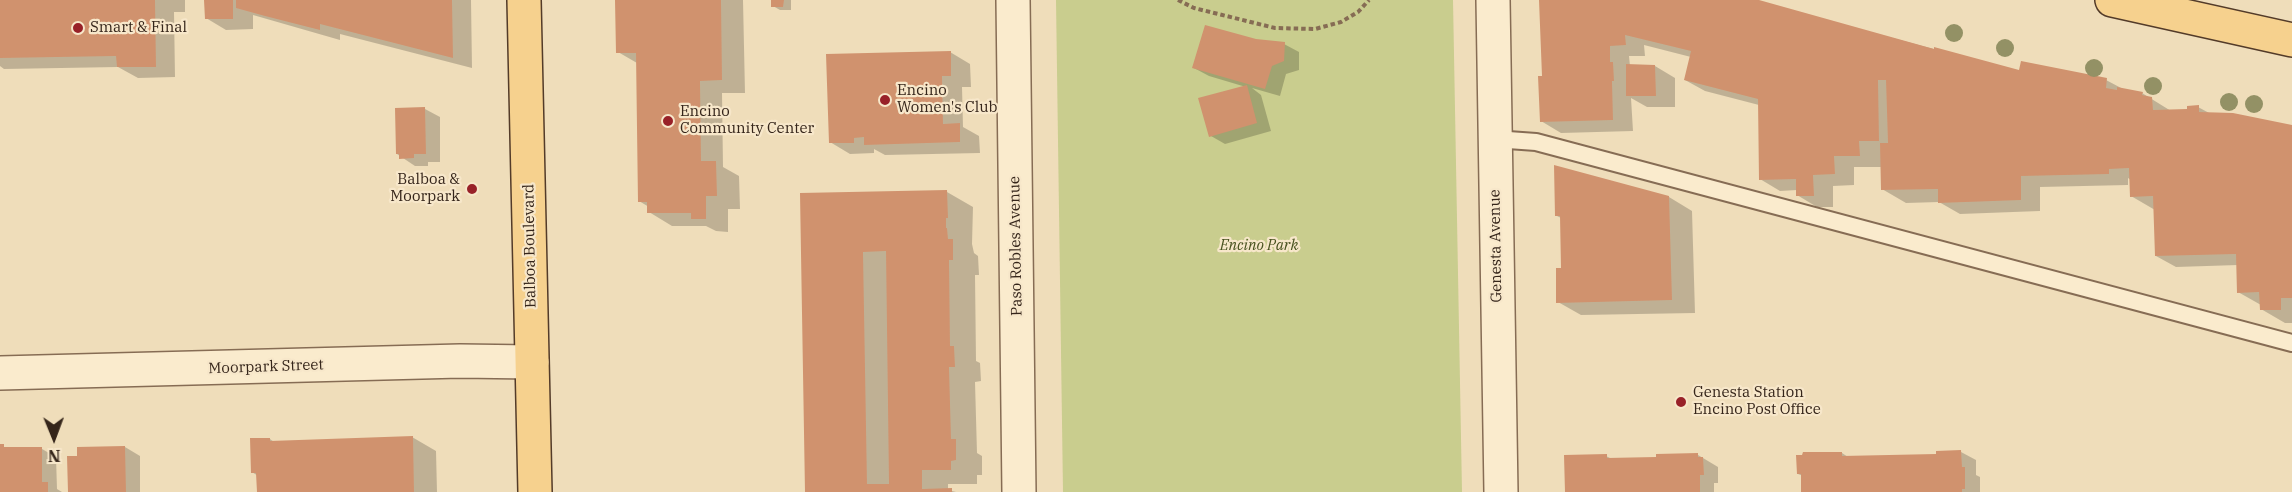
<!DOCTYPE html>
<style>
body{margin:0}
#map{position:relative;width:2292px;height:492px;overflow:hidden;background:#efddba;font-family:"IBM Plex Serif",serif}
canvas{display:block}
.north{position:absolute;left:24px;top:408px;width:60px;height:60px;-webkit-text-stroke:4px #f7e7ca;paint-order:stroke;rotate:179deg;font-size:16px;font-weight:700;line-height:24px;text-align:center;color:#35251a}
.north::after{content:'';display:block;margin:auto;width:21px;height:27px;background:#35251a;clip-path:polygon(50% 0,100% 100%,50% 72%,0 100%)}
</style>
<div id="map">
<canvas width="2292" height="492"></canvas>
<div class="north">N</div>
</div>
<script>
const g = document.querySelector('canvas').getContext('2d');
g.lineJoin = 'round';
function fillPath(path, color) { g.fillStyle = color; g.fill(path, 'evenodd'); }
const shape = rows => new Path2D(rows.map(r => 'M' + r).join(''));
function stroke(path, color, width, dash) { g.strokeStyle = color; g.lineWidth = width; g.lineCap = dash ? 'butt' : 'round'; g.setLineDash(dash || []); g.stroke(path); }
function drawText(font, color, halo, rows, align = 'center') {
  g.font = font + ' "IBM Plex Serif",serif'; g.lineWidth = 4.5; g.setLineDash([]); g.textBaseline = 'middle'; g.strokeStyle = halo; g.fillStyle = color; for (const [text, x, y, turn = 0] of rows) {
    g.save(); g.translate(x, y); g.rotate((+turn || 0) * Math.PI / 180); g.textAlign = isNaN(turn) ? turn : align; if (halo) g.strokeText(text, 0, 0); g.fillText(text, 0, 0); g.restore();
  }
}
const green = shape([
 [1056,0,1453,0,1462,492,1063,492]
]);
const shadow = shape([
 [0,0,185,0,185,12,174,12,175,77,138,78,118,67,4,69,0,66],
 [206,0,471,0,472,68,340,34,340,40,253,15,253,29,226,30,206,18],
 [617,0,743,0,745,93,722,93,723,167,739,176,740,209,728,209,728,232,716,231,706,226,672,226,649,212,649,207,639,201,637,63,618,52],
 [773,0,791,0,791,10,780,10,773,6],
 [1542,0,1750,0,2020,72,2106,80,2123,89,2142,93,2171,111,2188,110,2198,107,2211,114,2292,127,2292,323,2285,323,2261,309,2261,305,2238,292,2238,265,2176,267,2156,256,2155,210,2131,196,2131,180,2128,178,2128,185,2040,187,2040,211,1960,214,1939,202,1906,203,1882,189,1882,167,1854,167,1854,185,1833,186,1833,207,1817,207,1797,195,1797,190,1780,191,1760,179,1759,105,1705,91,1685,80,1691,57,1644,45,1645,56,1629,56,1630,66,1655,66,1675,78,1675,107,1647,107,1631,98,1633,131,1561,133,1541,121,1544,77],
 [1255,41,1284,44,1299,52,1299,70,1286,74,1280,96,1252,88,1261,95,1271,131,1225,144,1211,136,1246,87,1209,76,1194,68],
 [950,52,970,64,971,87,962,87,963,127,979,136,980,153,885,155,874,149,874,153,850,154,830,142],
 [425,109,440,117,440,162,428,162,428,166,415,166,397,154],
 [947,192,973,207,972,244,974,253,978,256,979,275,975,275,976,361,980,363,981,381,975,382,977,453,982,456,982,475,977,475,977,484,948,484,948,490,956,492,807,492,801,194],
 [1669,197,1692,211,1695,313,1581,315,1558,302,1562,269,1561,218,1557,216],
 [412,437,436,451,437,492,258,492,258,476,252,472,270,439,274,442],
 [0,446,9,449,42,449,56,457,57,489,62,492,0,492],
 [125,447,140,456,140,492,69,492],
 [1961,452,1976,460,1976,475,1980,477,1980,492,1803,492,1803,476,1798,474,1842,453,1848,457,1938,456],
 [1698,455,1718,467,1718,483,1714,483,1714,492,1566,492,1606,456,1612,459,1658,459]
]);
const building = shape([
 [0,0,155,0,156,67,117,67,116,56,0,58],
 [204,0,233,0,233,19,205,19],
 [236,0,452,0,453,58,320,24,320,30,265,16,236,8],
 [615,0,721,0,722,80,700,81,701,161,716,161,717,196,706,196,706,219,691,219,691,213,647,213,647,202,638,202,636,53,616,53],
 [771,0,784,0,783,7,771,7],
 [1539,0,1759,0,1934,49,1934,47,2019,70,2021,61,2107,78,2106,88,2117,90,2117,87,2143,92,2142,95,2152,97,2153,110,2187,109,2187,106,2199,105,2199,112,2233,113,2292,125,2292,298,2281,298,2281,310,2260,310,2259,292,2237,293,2236,254,2155,256,2153,196,2130,197,2129,168,2109,169,2109,174,2021,176,2021,200,1938,203,1938,189,1881,190,1880,143,1888,143,1886,80,1878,80,1879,141,1859,141,1860,156,1834,156,1835,174,1813,175,1814,196,1796,196,1796,179,1759,180,1758,99,1684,80,1691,51,1625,35,1626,45,1610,46,1610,62,1613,62,1614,81,1612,81,1613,120,1540,122,1538,76,1542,76],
 [1205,25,1256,39,1285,42,1284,61,1272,66,1265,89,1192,68],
 [951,51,951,76,942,76,943,124,960,123,960,142,864,145,864,137,854,138,854,143,829,143,826,54],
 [1626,64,1655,65,1656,96,1626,96],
 [1247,85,1257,123,1209,137,1198,98],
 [425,107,426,154,414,154,414,158,399,159,399,154,396,154,395,108],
 [1554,165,1669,196,1672,300,1556,303,1556,268,1561,268,1560,216,1555,216],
 [947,190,948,218,946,218,946,228,947,228,948,239,953,239,953,260,949,260,950,346,954,346,955,367,949,367,951,439,956,439,956,460,951,461,951,470,922,470,922,489,952,488,952,492,805,492,800,193],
 [886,251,889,484,867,484,863,252],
 [413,436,414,492,257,492,256,473,251,473,250,438,270,438,270,441],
 [0,444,4,444,4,447,42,447,42,482,48,482,48,492,0,492],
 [125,446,126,492,68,492,67,456,77,456,77,447],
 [1961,450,1962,467,1965,467,1965,489,1962,489,1962,492,1801,492,1801,474,1797,474,1796,455,1802,455,1803,452,1842,452,1842,456,1936,454,1936,451],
 [1698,453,1698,457,1703,457,1704,475,1700,475,1700,492,1565,492,1564,455,1607,454,1607,458,1656,457,1656,454]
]);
const path = shape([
 [1178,0,1194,8,1275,28,1315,29,1341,22,1358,12,1369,0]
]);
const service = shape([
 [1494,139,1536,142,2292,343]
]);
const minor = shape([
 [1013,0,1019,492],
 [1493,0,1501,492],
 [0,373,460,361,532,362]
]);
const primary = shape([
 [524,0,535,492],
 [2112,0,2292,40]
]);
const trees = [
 [1954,33],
 [2005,48],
 [2094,68],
 [2153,86],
 [2229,102],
 [2254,104]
];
const markers = [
 [78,28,6,"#982128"],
 [885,100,6,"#982128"],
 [668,121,6,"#982128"],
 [472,189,6,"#982128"],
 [1681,402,6,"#982128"]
];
const poiNames = [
 ["Smart & Final",90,28],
 ["Encino",897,91],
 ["Women's Club",897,108],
 ["Encino",680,112],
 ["Community Center",680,129],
 ["Balboa &",460,180,"right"],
 ["Moorpark",460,197,"right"],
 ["Genesta Station",1693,393],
 ["Encino Post Office",1693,410]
];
const streetNames = [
 ["Balboa Boulevard",530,246,-91],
 ["Paso Robles Avenue",1016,246,-91],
 ["Genesta Avenue",1496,246,-91],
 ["Moorpark Street",266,367,-2]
];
const parkNames = [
 ["Encino Park",1259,246]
];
fillPath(green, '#c9cd8e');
fillPath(shadow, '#0003');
fillPath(building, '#d0926e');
stroke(service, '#866c54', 20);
stroke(minor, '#866c54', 36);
stroke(primary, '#533b29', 36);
stroke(path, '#866c54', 4, [4.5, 3]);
stroke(service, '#faebcd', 16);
stroke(minor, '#faebcd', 33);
stroke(primary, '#f6d18e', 33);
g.fillStyle = '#939165';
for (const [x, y] of trees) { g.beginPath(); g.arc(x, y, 9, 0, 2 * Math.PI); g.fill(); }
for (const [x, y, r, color] of markers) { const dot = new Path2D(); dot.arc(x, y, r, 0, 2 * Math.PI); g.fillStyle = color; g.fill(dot); stroke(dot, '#f7e7ca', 2); }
drawText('15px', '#35251a', '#f7e7ca', poiNames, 'left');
drawText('15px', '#35251a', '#f7e7ca', streetNames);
drawText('italic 15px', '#48521f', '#f7e7ca', parkNames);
</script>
